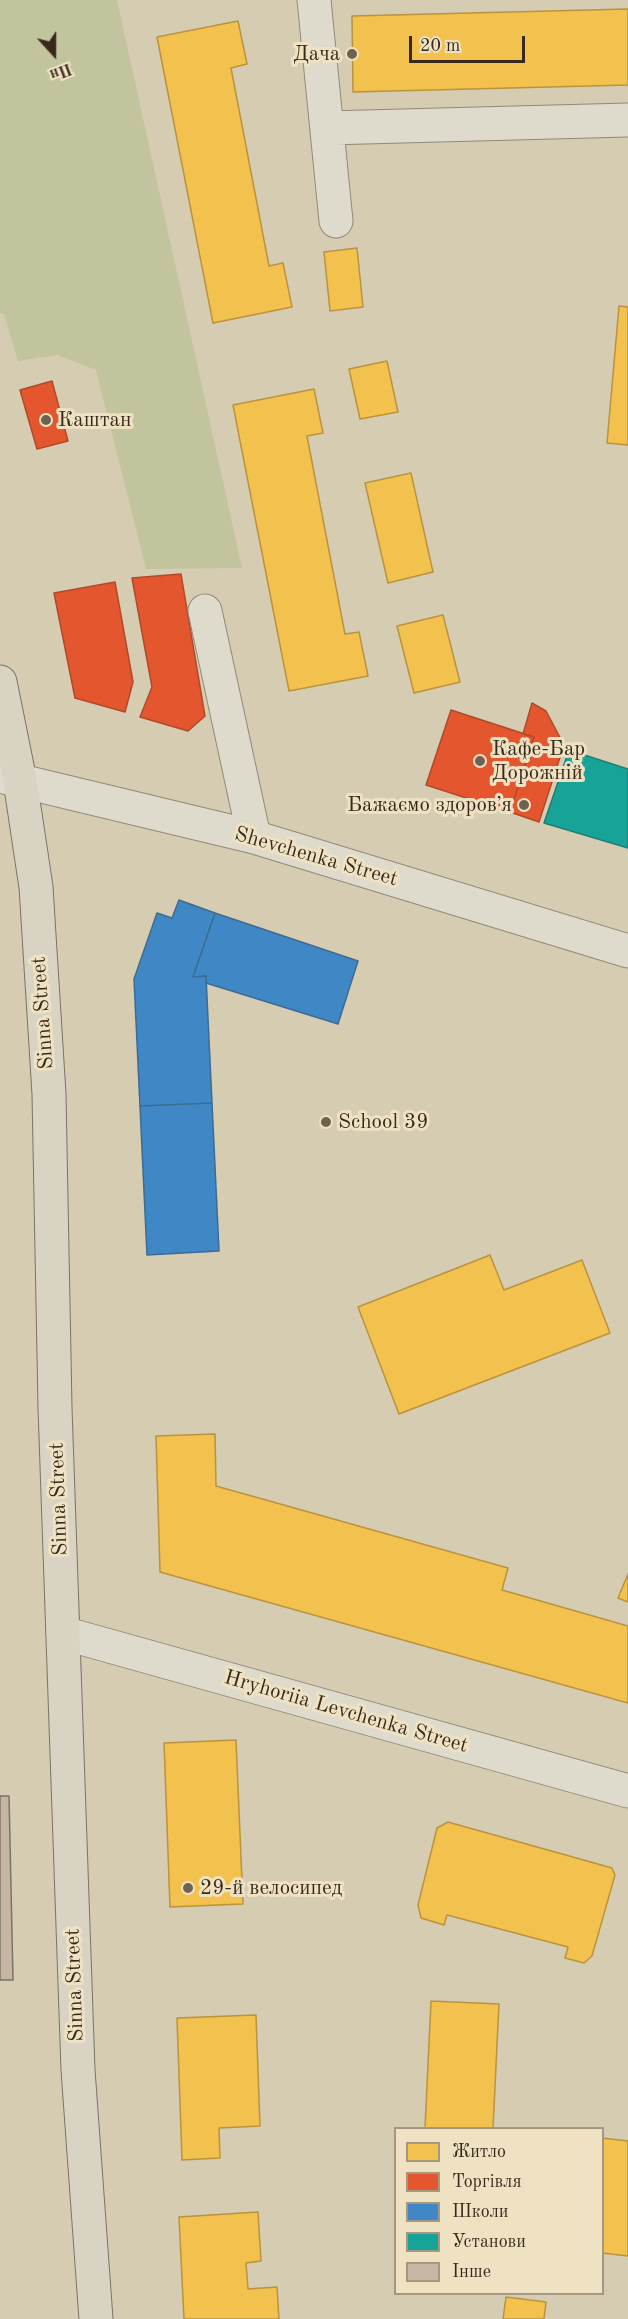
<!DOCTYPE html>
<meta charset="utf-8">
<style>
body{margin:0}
#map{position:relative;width:628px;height:2319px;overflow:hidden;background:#d6ccb2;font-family:"Old Standard TT",serif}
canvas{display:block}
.legend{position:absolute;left:394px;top:2127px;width:210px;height:168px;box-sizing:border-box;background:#eee2c3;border:2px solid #a69880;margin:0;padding:8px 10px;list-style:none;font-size:18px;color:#39291c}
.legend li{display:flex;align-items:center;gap:12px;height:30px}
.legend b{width:30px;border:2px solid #a69880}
.north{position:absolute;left:24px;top:24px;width:60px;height:60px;-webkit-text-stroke:4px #eee2c3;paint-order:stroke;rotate:159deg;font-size:16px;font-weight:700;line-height:24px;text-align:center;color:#39291c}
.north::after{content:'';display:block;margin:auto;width:21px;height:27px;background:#39291c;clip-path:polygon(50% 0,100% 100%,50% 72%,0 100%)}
.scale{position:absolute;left:409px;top:36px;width:116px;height:27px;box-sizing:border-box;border:3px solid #39291c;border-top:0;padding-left:8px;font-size:18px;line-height:21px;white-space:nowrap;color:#39291c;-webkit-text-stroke:4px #eee2c3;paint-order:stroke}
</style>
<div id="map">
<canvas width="628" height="2319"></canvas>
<ul class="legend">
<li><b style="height:16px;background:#f2c14e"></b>Житло</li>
<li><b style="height:16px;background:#e4572e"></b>Торгівля</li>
<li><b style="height:16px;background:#3f88c5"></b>Школи</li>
<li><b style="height:16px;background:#17a398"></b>Установи</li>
<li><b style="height:16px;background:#c8b6a4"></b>Інше</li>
</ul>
<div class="north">Пн</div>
<div class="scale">20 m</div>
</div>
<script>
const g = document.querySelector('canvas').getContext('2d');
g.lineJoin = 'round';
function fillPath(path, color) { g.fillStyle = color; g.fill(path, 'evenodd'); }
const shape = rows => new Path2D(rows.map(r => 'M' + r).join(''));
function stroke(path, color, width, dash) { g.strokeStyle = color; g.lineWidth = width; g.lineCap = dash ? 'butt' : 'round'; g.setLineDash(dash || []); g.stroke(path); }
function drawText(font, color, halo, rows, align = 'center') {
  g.font = font + ' "Old Standard TT",serif'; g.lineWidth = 6; g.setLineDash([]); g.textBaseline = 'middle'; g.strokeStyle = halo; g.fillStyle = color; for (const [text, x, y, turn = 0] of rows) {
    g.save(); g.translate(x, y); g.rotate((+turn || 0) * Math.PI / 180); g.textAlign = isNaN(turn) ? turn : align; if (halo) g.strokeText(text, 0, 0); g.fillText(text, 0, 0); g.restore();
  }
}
const green = shape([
 [0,0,117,0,242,568,146,569,96,370,57,355,18,361,4,314,0,313]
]);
const homes = shape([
 [628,9,628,85,353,92,352,16,628,9],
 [238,21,247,64,231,68,269,266,283,263,292,307,213,323,157,37,238,21],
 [357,248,363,307,330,311,324,252,357,248],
 [619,306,628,307,628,445,607,443,619,306],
 [387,361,398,412,360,419,349,369,387,361],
 [314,389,323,433,307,436,345,634,359,632,368,676,289,691,233,405,314,389],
 [411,473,433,572,388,583,365,483,411,473],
 [443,615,460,682,414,693,397,626,443,615],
 [490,1255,504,1290,582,1260,610,1333,399,1414,358,1307,490,1255],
 [215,1434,216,1486,508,1568,502,1590,628,1626,628,1703,160,1572,156,1436,215,1434],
 [628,1574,628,1602,618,1598,628,1574],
 [236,1740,243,1904,170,1907,164,1743,236,1740],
 [448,1822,612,1868,615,1875,592,1956,584,1963,565,1958,568,1947,447,1915,444,1925,421,1918,418,1905,437,1828,448,1822],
 [431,2001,499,2004,493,2128,425,2128,431,2001],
 [256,2015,260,2126,219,2128,220,2158,182,2160,177,2018,256,2015],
 [602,2138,628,2141,628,2256,602,2253,602,2138],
 [258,2212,261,2261,246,2263,248,2289,277,2287,279,2319,184,2319,179,2217,258,2212],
 [506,2297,546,2302,544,2319,503,2319,506,2297]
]);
const shops = shape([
 [52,381,68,441,37,449,20,390,52,381],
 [181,574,205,716,188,731,140,717,152,687,132,578,181,574],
 [115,582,133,682,125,712,75,698,54,593,115,582],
 [532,703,546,711,564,745,539,822,510,812,534,737,523,734,532,703],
 [451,710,534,737,510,812,426,785,451,710]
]);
const schools = shape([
 [179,900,215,913,193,977,206,976,212,1103,140,1106,134,979,157,913,172,918,179,900],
 [215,913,358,961,338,1024,206,983,206,976,193,977,215,913],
 [212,1103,219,1251,147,1255,140,1106,212,1103]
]);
const public = shape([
 [569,750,628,769,628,848,544,823,569,750]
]);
const building = shape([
 [0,1796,9,1796,13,1980,0,1980,0,1796]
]);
const minor = shape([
 [314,0,336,221],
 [327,128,628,120],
 [205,611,254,837],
 [0,776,254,837,628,951],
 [63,1633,628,1791]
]);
const major = shape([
 [0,682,20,781,36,887,49,1094,55,1408,78,2070,96,2319]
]);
const markers = [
 [352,54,6,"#706250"],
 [46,420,6,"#706250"],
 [480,761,6,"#706250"],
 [524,805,6,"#706250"],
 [326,1122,6,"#706250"],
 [188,1888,6,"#706250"]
];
const poiNames = [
 ["Дача",340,54,"right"],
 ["Каштан",58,420],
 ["Кафе-Бар",492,749],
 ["Дорожній",492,773],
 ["Бажаємо здоровʼя",512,805,"right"],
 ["School 39",338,1122],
 ["29-й велосипед",200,1888]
];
const streetNames = [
 ["Shevchenka Street",316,857,16],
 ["Sinna Street",43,1013,-94],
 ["Sinna Street",59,1499,-92],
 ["Hryhoriia Levchenka Street",346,1712,16],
 ["Sinna Street",75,1985,-92]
];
fillPath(green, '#c1c49c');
fillPath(homes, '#f2c14e');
stroke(homes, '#ba933f', 1.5);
fillPath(shops, '#e4572e');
stroke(shops, '#b14929', 1.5);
fillPath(schools, '#3f88c5');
stroke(schools, '#3d6c92', 1.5);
fillPath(public, '#17a398');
stroke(public, '#217e73', 1.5);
fillPath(building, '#c8b6a4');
stroke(building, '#7b7364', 1.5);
stroke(minor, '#918979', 35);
stroke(major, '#7b7364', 35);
stroke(minor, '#dedacc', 33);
stroke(major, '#d9d3c4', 33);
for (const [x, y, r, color] of markers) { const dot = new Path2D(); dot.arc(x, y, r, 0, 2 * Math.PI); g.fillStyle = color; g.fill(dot); stroke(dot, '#eee2c3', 2); }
drawText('21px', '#39291c', '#eee2c3', poiNames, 'left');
drawText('21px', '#39291c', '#eee2c3', streetNames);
</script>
